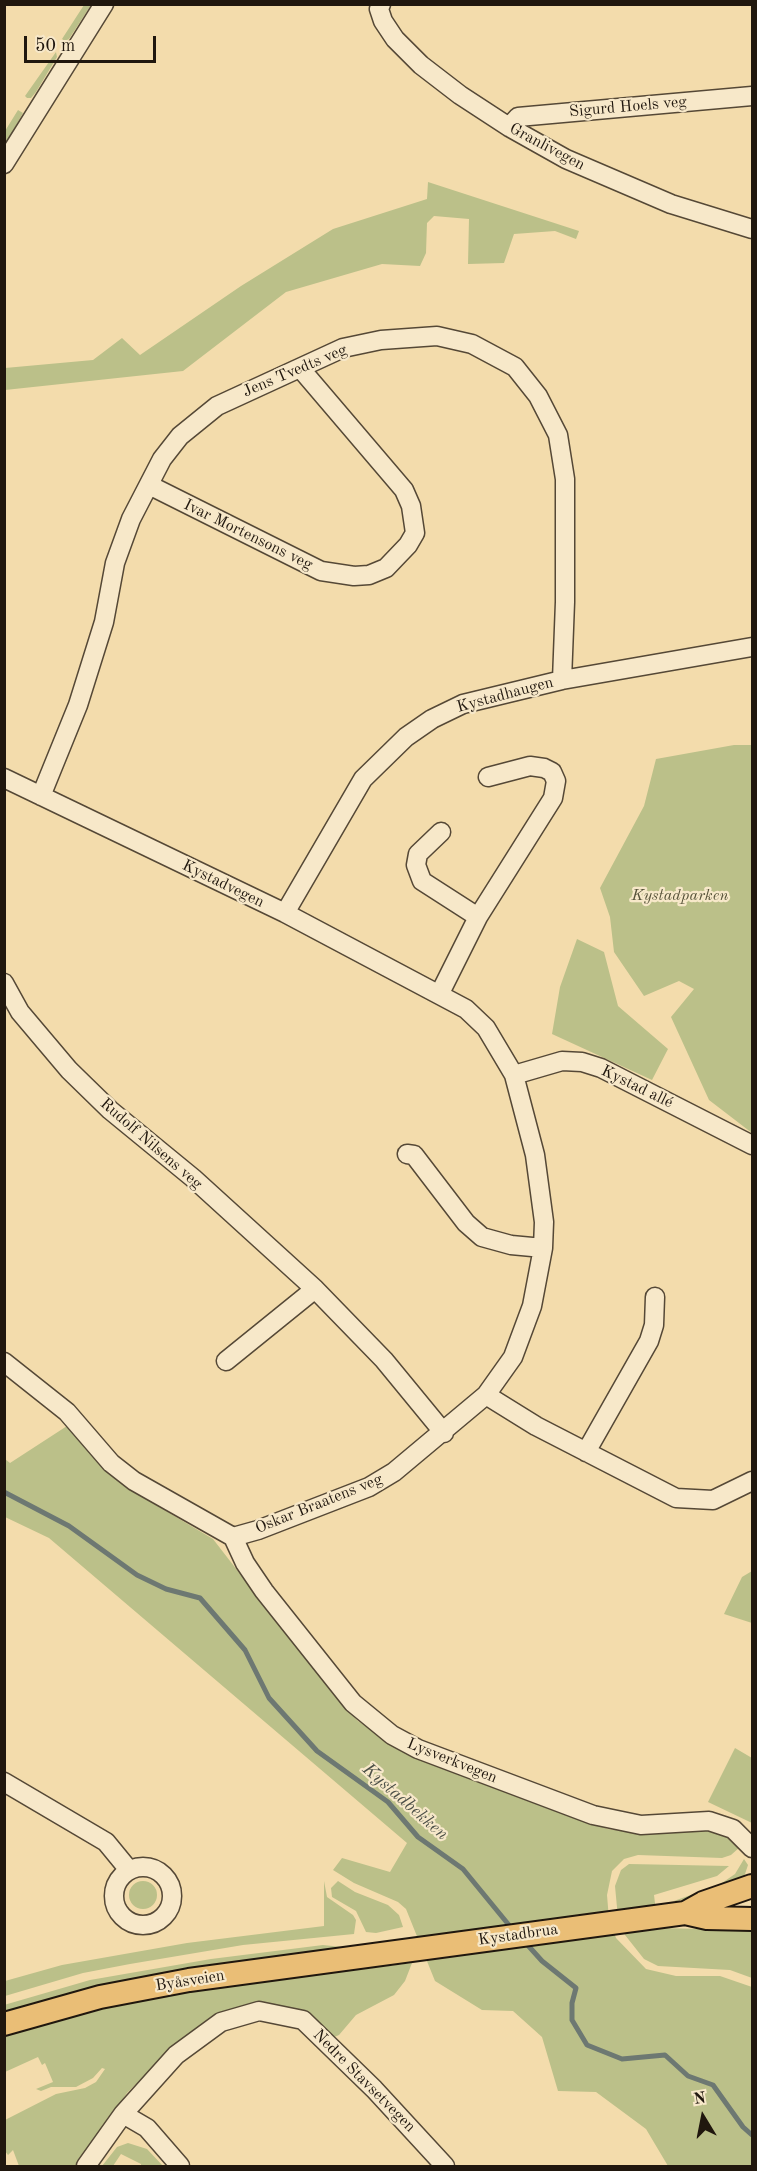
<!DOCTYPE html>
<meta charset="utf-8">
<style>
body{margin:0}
#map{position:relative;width:757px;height:2171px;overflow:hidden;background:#f3dcac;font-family:"Old Standard TT",serif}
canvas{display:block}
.frame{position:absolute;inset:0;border:6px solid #20170e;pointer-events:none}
.north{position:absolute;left:673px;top:2087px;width:60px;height:60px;-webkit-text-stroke:4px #f7e8c9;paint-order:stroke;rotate:350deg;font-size:16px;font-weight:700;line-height:24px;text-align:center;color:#20170e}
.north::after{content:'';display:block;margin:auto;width:21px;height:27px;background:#20170e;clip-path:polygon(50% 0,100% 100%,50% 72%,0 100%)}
.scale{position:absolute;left:24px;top:36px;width:132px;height:27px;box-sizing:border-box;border:3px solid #20170e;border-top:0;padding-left:8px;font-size:18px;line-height:21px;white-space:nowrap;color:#20170e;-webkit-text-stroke:4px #f7e8c9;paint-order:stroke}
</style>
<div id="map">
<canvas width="757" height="2171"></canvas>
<div class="frame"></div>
<div class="north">N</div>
<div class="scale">50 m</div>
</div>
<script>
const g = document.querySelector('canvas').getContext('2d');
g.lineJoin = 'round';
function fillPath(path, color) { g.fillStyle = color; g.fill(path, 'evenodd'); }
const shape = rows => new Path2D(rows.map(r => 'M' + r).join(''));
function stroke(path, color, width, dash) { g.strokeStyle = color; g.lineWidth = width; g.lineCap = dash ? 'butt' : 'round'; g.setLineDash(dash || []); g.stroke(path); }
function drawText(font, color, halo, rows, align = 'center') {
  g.font = font + ' "Old Standard TT",serif'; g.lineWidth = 4.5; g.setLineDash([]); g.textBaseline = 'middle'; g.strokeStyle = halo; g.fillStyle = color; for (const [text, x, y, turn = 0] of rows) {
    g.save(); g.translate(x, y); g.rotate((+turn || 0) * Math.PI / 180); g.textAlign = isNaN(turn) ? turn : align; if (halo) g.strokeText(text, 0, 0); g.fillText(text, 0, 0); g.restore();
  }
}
const green = shape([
 [84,5,91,5,69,39,65,41,62,39],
 [56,52,57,57,36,92,31,98,27,98,25,96],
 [18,110,23,113,5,145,5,131],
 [428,182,579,231,576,239,555,231,514,234,504,263,468,264,469,219,434,216,427,223,426,253,420,266,382,264,286,292,183,371,5,390,5,368,93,360,122,338,140,355,241,286,333,229,427,199],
 [734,745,752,745,752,1133,709,1100,671,1017,694,989,679,981,644,996,614,952,610,917,600,888,644,806,656,759],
 [577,939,604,952,618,1006,668,1049,652,1080,552,1034,560,987],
 [67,1426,102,1466,129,1489,213,1539,333,1694,358,1721,397,1747,509,1793,608,1829,640,1833,708,1830,729,1837,740,1847,731,1855,722,1858,638,1855,624,1859,612,1871,607,1895,609,1919,616,1938,646,1969,676,1976,720,1976,752,1987,752,2166,668,2166,646,2129,596,2092,558,2091,542,2037,513,2011,482,2010,435,1981,406,1909,398,1902,354,1883,333,1870,342,1858,390,1872,407,1843,49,1538,5,1517,5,1459,10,1463],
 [752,1571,752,1623,724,1614,742,1577],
 [735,1748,752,1758,752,1823,708,1802],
 [744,1859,748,1865,744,1877,710,1894,671,1902,719,1885,735,1874],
 [629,1864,729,1866,717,1876,654,1895,658,1928,752,1930,752,1978,730,1970,658,1966,644,1959,625,1935,618,1918,615,1886,621,1870],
 [324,1881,327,1897,353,1915,356,1920,354,1934,243,1945,130,1964,83,1973,5,1996,5,1981,62,1965,187,1943,324,1926],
 [338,1881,355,1892,388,1905,399,1915,403,1927,376,1933,366,1932,356,1911,332,1897,331,1888],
 '129 1895a14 14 0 1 1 28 0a14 14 0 1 1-28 0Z',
 [323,1945,342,1947,5,2013,4,2005,90,1980,211,1959],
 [412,1963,405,1981,394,1995,356,2015,339,2035,332,2038,258,2005,244,2005,221,2014,177,2043,127,2093,79,2166,19,2166,13,2150,8,2155,5,2151,5,2120,56,2094,85,2088,96,2082,105,2069,102,2068,93,2078,76,2087,51,2087,41,2091,36,2089,53,2082,45,2063,42,2065,38,2057,5,2072,4,2034,92,2009,164,1994],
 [128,2143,147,2149,163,2166,141,2166,141,2164,121,2154,113,2166,102,2166,117,2147]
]);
const stream = shape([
 [4,1492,69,1526,137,1575,166,1589,200,1598,245,1650,269,1698,317,1751,388,1802,418,1837,463,1869,513,1930],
 [524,1941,542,1961,576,1988,572,2003,572,2020,587,2045,622,2059,665,2055,688,2076,713,2085,743,2127,752,2135]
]);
const minor = shape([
 [381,4,379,9,383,21,395,39,421,65,460,95,509,127,566,159,671,204,752,229],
 [509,127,518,117,752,96],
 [4,164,104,4],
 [149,485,321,571,354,576,369,575,386,568,408,545,415,533,411,506,404,490,300,368],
 [4,778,285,913,466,1009,486,1028,514,1075,535,1155,544,1222,543,1248,532,1306,513,1357,486,1395,394,1472,369,1487,258,1530,233,1537,134,1481,111,1463,67,1412,4,1362],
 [41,796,78,705,104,622,115,563,131,519,162,459,180,436,217,406,343,348,381,340,437,336,472,344,515,367,538,396,558,435,565,479,565,602,562,680],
 [441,832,418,854,416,865,422,881,478,917],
 [285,913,363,779,406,737,432,719,463,704,562,680,752,647],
 [4,983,20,1012,69,1070,110,1110,193,1178,315,1289,384,1360,444,1433],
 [440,993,478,917,553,798,556,781,552,772,544,768,530,766,488,777],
 [514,1075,562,1061,582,1062,601,1068,752,1145],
 [407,1154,414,1155,466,1223,482,1237,511,1245,543,1248],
 [226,1361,315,1289],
 [486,1395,536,1426,676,1498,713,1500,752,1481],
 [586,1452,649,1341,654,1325,655,1297],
 [233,1537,245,1563,264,1591,353,1703,392,1735,418,1749,593,1815,641,1825,709,1821,733,1829,752,1848],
 [4,1782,106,1842,129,1870],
 '114 1896a29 29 0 1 1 58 0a29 29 0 1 1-58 0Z',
 [123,2114,147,2128,180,2166],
 [86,2166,123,2114,176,2055,221,2022,259,2011,303,2020,374,2089,445,2166]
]);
const major = shape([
 [685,1913,703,1903,752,1886],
 [4,2024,100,1997,189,1980,685,1913,707,1918,752,1919]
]);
const streetNames = [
 ["Sigurd Hoels veg",628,107,-5],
 ["Granlivegen",547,147,28],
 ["Jens Tvedts veg",295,371,-23],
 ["Ivar Mortensons veg",248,535,26],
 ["Kystadhaugen",505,695,-15],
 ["Kystadvegen",223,884,26],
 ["Kystad allé",637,1087,26],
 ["Rudolf Nilsens veg",151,1144,41],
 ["Oskar Braatens veg",319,1504,-22],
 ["Lysverkvegen",452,1761,22],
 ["Kystadbrua",518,1935,-8],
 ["Byåsveien",190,1981,-9],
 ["Nedre Stavsetvegen",364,2081,45]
];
const parkNames = [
 ["Kystadparken",680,896]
];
const waterNames = [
 ["Kystadbekken",405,1802,41]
];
fillPath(green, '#bbc089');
stroke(stream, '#6d7872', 5);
stroke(minor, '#554836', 21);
stroke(major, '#20170e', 26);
stroke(minor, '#f7e8c9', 18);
stroke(major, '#eabe76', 22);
drawText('16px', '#20170e', '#f7e8c9', streetNames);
drawText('italic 16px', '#565239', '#f7e8c9', parkNames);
drawText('italic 18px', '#4d5048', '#f7e8c9', waterNames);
</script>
